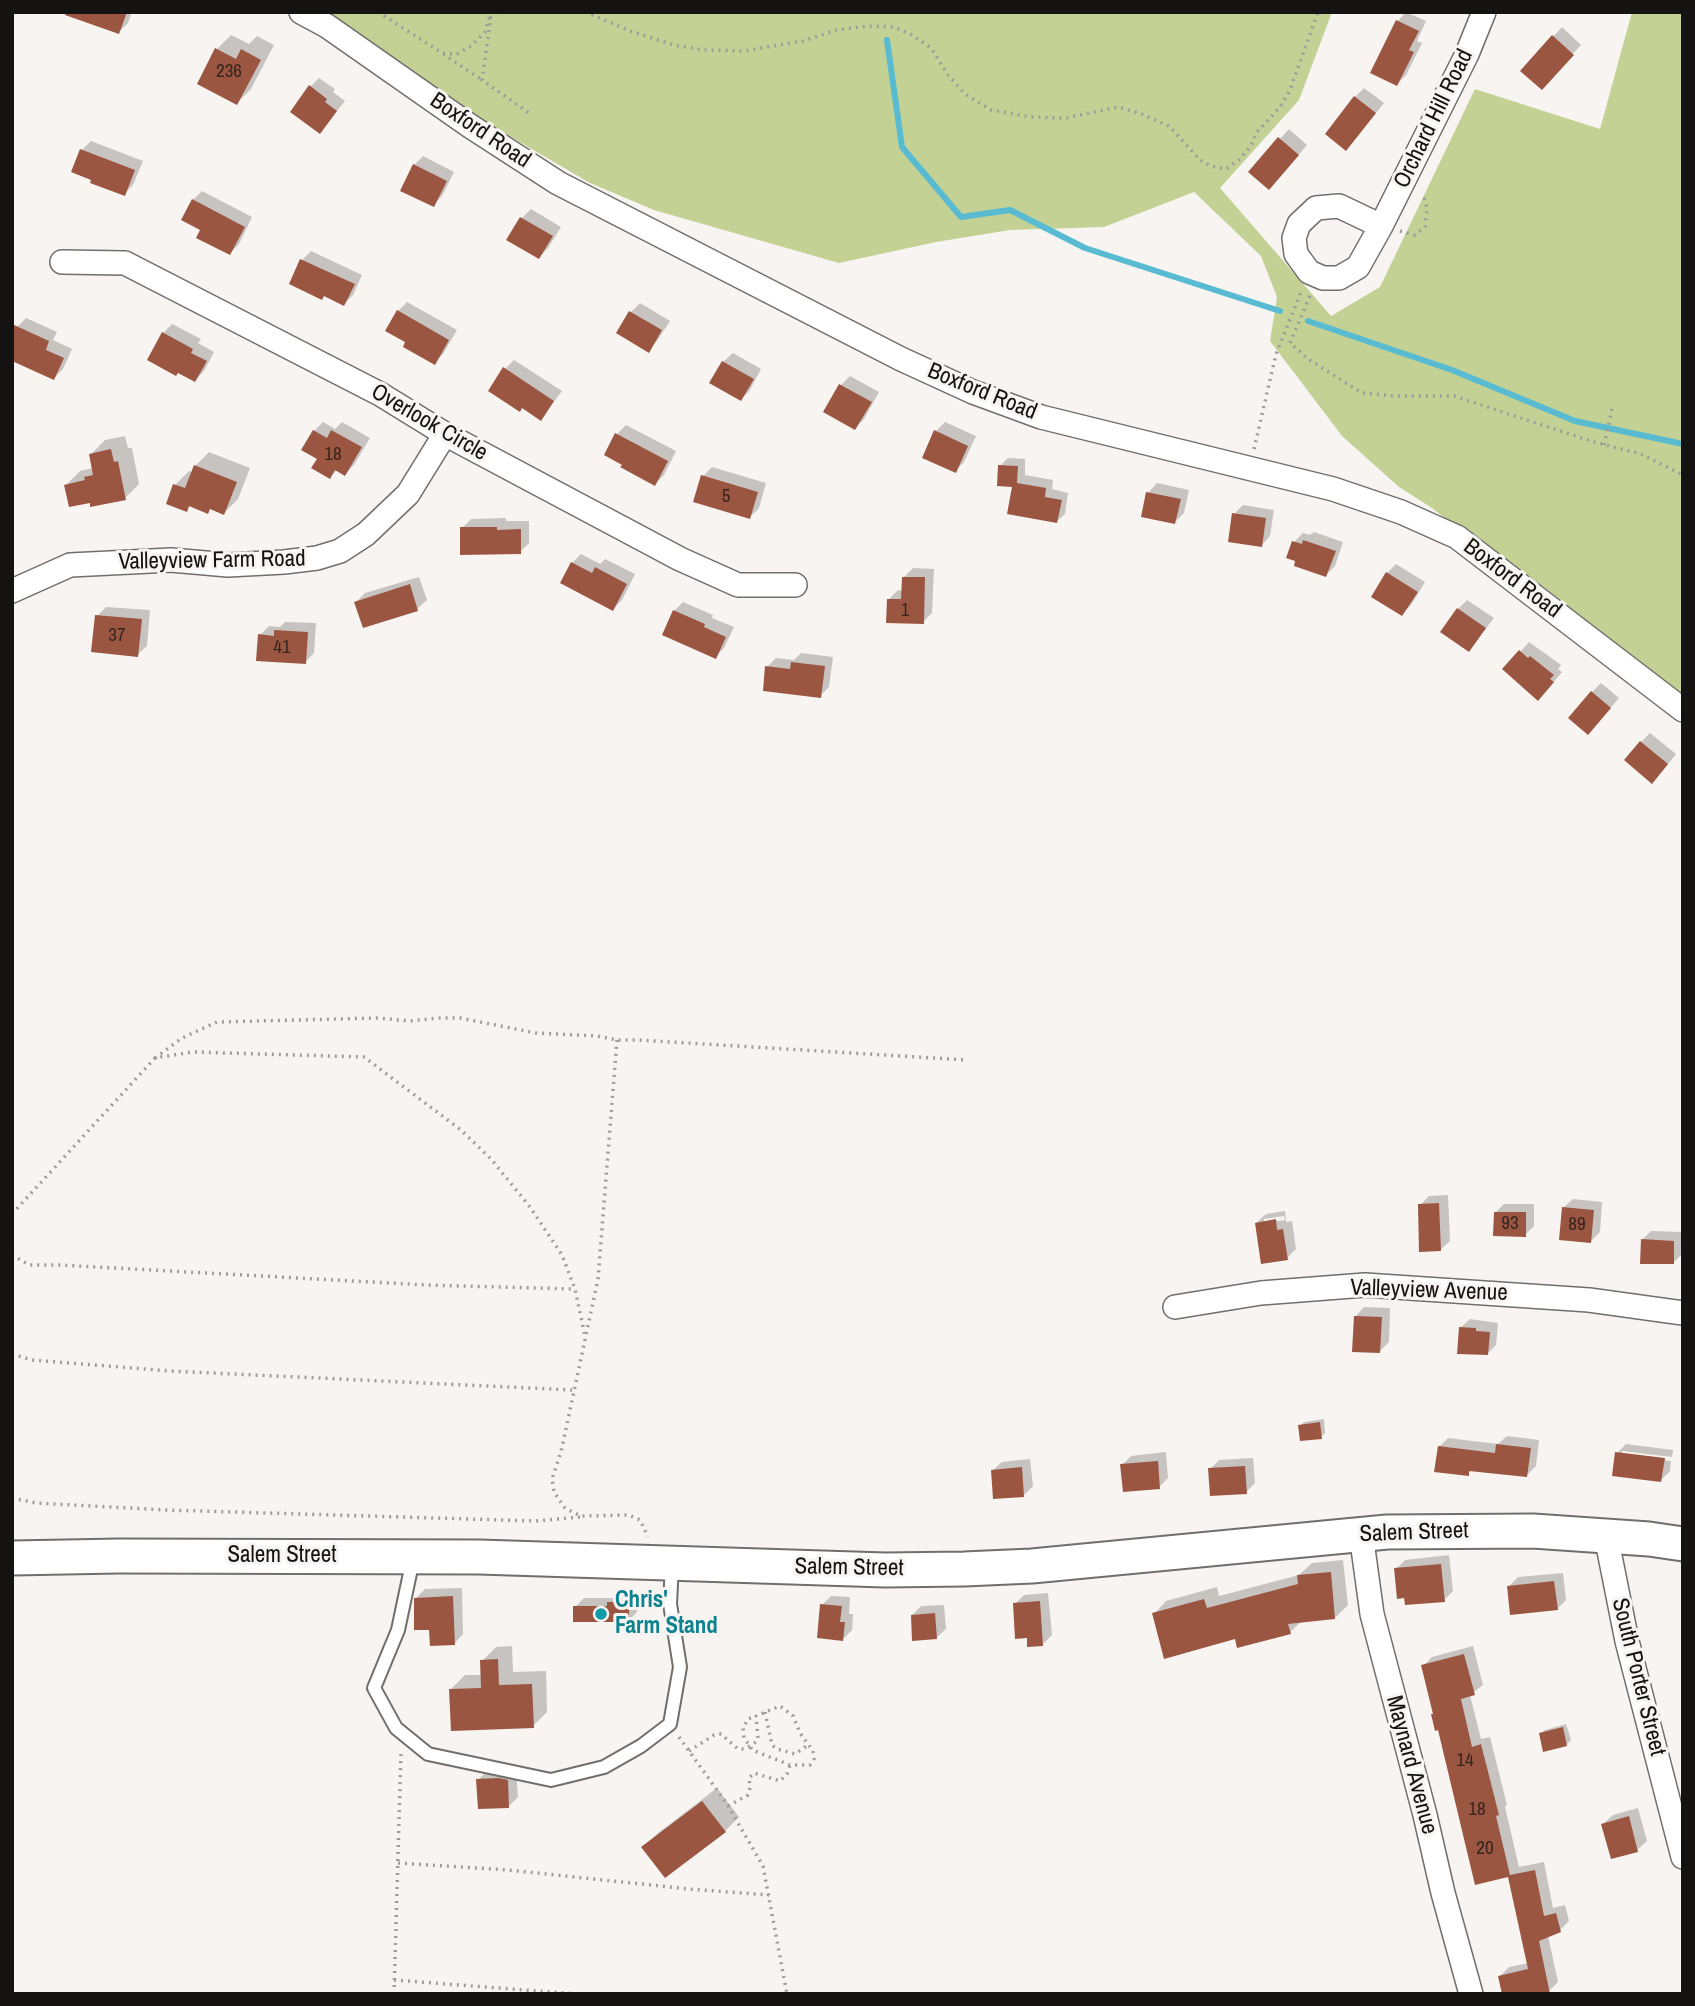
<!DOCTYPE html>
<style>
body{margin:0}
#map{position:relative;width:1695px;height:2006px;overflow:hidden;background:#f8f4f2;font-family:"Archivo Narrow",sans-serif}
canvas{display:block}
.frame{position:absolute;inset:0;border:14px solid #141312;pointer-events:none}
</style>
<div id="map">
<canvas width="1695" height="2006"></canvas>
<div class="frame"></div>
</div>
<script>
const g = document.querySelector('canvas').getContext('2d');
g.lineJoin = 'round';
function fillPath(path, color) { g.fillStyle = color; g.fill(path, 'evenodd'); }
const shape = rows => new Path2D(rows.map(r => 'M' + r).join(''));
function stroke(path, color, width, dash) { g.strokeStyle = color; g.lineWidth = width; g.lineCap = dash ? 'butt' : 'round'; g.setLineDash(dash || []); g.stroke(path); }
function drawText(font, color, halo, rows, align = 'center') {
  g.font = font + ' "Archivo Narrow",sans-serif'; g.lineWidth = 6; g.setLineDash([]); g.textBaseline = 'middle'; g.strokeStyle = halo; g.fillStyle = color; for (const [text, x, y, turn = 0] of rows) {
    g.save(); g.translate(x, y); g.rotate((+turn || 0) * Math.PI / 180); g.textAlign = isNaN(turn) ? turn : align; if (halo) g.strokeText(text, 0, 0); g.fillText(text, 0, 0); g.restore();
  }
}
const green = shape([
 [319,12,1332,12,1299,100,1220,188,1331,316,1380,287,1475,89,1600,129,1632,12,1683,12,1683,703,1432,508,1399,487,1342,436,1270,341,1277,297,1261,256,1194,192,1104,227,1010,230,936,242,839,263,654,210,590,183,463,109]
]);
const shadow = shape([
 [85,12,132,12,128,23,119,32],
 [1406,12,1426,21,1417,41,1422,43,1406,75,1397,84,1372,72,1398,21],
 [1562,27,1581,45,1550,79,1522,71],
 [231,35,249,44,257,36,274,45,251,89,237,103,199,83,217,49],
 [319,78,335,89,333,92,345,101,320,132,310,87],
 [1364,88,1384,103,1355,139,1355,97],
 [1289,129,1307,145,1278,179,1250,172],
 [91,141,143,161,133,185,124,194,73,171,82,150],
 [423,156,454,172,442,196,433,205,414,165],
 [202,191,252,217,239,244,230,253,202,229,193,200],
 [531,209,561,227,548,248,539,257,509,239,522,218],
 [311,251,362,275,353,295,344,304,302,260],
 [407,302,457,330,443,354,434,363,407,342,398,311],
 [640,303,670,321,657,341,648,350,619,332,631,312],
 [26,318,57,332,53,340,72,349,63,369,54,378,17,327],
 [172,324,201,339,198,343,214,352,204,371,195,380,163,333],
 [733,353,761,369,750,390,741,399,711,382,723,362],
 [514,360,562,391,541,419,505,369],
 [850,376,879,392,864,419,855,428,826,411,841,385],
 [323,422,335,429,342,422,370,438,354,465,345,474,337,470,330,477,319,459,314,431],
 [945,422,976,436,964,462,955,471,936,431],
 [626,425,676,451,664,475,655,484,606,454,617,434],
 [125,436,128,448,132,448,139,484,125,498,91,501,66,485,80,471,93,468,91,454,105,440],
 [209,452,250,468,238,499,224,513,211,508,208,512,191,505,186,510,175,485,189,471,193,473,195,466],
 [1008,458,1025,459,1025,475,1053,480,1052,489,1068,493,1065,514,1057,521,1014,485,1000,466],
 [712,467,766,483,759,508,750,517,703,476],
 [1157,483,1189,490,1184,513,1175,522,1148,493],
 [1243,505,1274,510,1270,536,1261,546,1234,514],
 [506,518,506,521,529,521,529,543,520,552,462,528,471,519],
 [1314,532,1343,542,1335,566,1326,575,1294,542,1303,533,1310,535],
 [581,554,600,564,605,559,635,574,622,600,613,609,572,563],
 [1396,564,1425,582,1411,605,1402,614,1387,573],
 [913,568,934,569,932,613,923,622,888,600,898,590,903,591,904,577],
 [419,577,427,600,417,609,356,602,365,593],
 [1467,600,1494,618,1469,650,1458,609],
 [683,602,713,615,712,618,734,627,724,648,715,657,674,611],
 [106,607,150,610,147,646,137,655,97,616],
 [285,622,316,623,314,653,305,662,260,635,269,626,280,627],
 [1529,642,1561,665,1558,669,1562,672,1547,690,1505,669],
 [801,653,833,657,829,687,820,696,767,667,776,658,794,660],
 [1601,683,1619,698,1597,723,1592,692],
 [1650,733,1676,754,1661,773,1641,742],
 [1448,1195,1450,1241,1440,1250,1420,1205,1429,1196],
 [1573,1199,1602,1202,1600,1232,1591,1241,1563,1208],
 [1504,1204,1534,1204,1534,1226,1525,1235,1495,1213],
 [1285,1211,1286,1222,1292,1221,1296,1249,1287,1258,1256,1223,1266,1214],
 [1284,1216,1285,1220,1264,1223,1264,1219],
 [1651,1231,1683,1232,1683,1253,1673,1263,1642,1240],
 [1364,1307,1390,1308,1389,1342,1380,1351,1355,1317],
 [1470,1319,1498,1323,1496,1345,1487,1354,1460,1328],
 [1324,1419,1325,1433,1321,1437,1300,1426,1304,1422],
 [1507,1436,1539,1440,1536,1466,1527,1475,1473,1469,1468,1474,1439,1447,1448,1438,1498,1444],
 [1626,1444,1673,1450,1672,1457,1622,1451,1622,1455,1671,1461,1670,1471,1661,1480,1617,1453],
 [1166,1452,1168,1478,1159,1487,1122,1465,1131,1456],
 [1253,1458,1255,1483,1246,1492,1210,1469,1219,1460],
 [1030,1459,1033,1486,1023,1496,992,1471,1002,1462],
 [1449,1555,1453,1591,1444,1600,1396,1569,1405,1560],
 [1343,1560,1348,1605,1335,1618,1302,1621,1290,1632,1236,1637,1154,1614,1166,1601,1217,1587,1219,1596,1299,1575,1312,1563],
 [1563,1573,1566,1600,1557,1609,1509,1586,1518,1577],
 [462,1588,463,1634,454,1644,431,1628,416,1598,425,1589],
 [1048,1593,1052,1635,1043,1644,1028,1636,1015,1604,1024,1595],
 [618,1594,637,1594,637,1612,628,1621,575,1607,584,1598,614,1598],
 [831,1596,850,1597,849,1614,853,1614,852,1630,843,1639,822,1605],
 [944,1605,946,1629,936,1638,912,1615,921,1606],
 [512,1646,513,1672,546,1671,547,1712,533,1726,451,1689,465,1675,482,1675,482,1661,496,1647],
 [1473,1646,1483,1685,1470,1695,1481,1739,1490,1737,1507,1805,1505,1807,1519,1867,1544,1862,1553,1908,1565,1905,1569,1921,1560,1930,1548,1936,1558,1982,1549,1991,1500,1976,1509,1967,1529,1963,1510,1875,1435,1713,1423,1666,1432,1657],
 [1566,1724,1571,1740,1567,1744,1541,1734,1545,1730],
 [487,1771,516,1771,518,1797,509,1806,478,1780],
 [717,1788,739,1817,725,1831,644,1847,658,1833],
 [1638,1808,1647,1841,1637,1850,1603,1824,1613,1815]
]);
const stream = shape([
 [887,40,902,147,961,217,1010,210,1085,248,1280,311],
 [1308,321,1452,370,1575,421,1683,444]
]);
const building = shape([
 [65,12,127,12,119,34,65,15],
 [1396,20,1419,31,1409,50,1414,52,1397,86,1370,73],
 [1552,35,1574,55,1542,90,1520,71],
 [215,48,236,59,241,49,261,60,237,105,197,84],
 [309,85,327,99,325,102,337,111,320,134,290,112],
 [1354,96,1376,113,1346,151,1325,134],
 [1278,137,1299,155,1269,190,1248,172],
 [80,149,135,170,125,196,90,183,91,180,71,172],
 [413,164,447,181,434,207,400,191],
 [192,199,245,227,230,255,196,238,200,230,181,220],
 [520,217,553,236,539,259,506,240],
 [300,259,355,284,344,306,324,296,322,300,289,284],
 [397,310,449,340,435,365,403,347,405,342,385,331],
 [629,311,662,330,649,353,616,333],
 [12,324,49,341,46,350,64,358,54,380,12,361],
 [162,332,193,349,191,353,207,361,195,382,178,373,176,376,147,360],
 [722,361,754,379,741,401,709,383],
 [503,367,554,401,541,421,522,408,520,412,488,391],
 [839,384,872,402,855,430,823,412],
 [313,430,327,438,331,430,362,447,345,476,335,470,330,479,311,468,317,459,301,450],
 [934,430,968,446,956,473,922,458],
 [615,433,668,461,655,486,620,467,622,465,604,455],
 [111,449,114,462,118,461,126,500,90,507,90,503,69,507,64,485,85,480,84,477,93,475,89,454],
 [194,465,237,482,224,515,210,509,208,514,189,506,187,512,166,504,173,484,185,488],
 [998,465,1018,466,1017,483,1046,488,1045,497,1062,500,1057,523,1007,514,1012,487,997,486],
 [701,475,758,492,750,519,693,502],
 [1146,492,1181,499,1175,524,1141,517],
 [1232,513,1266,518,1262,547,1228,542],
 [460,527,497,527,497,530,521,529,521,554,460,555],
 [1303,540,1336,551,1326,577,1294,566,1295,561,1286,558,1292,541,1302,544],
 [571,562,592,573,595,567,627,584,613,611,560,583],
 [1386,572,1418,592,1402,616,1371,597],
 [902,577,925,577,924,624,886,623,887,599,901,599],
 [410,584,418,611,363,628,354,602],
 [1457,608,1486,628,1469,652,1440,632],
 [673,610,705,624,704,627,726,637,716,659,662,635],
 [95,615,142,619,138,657,91,652],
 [274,630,308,632,306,664,256,661,258,634,274,636],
 [1519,650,1528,658,1530,656,1554,675,1550,679,1554,682,1538,701,1502,669],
 [791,662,825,666,821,698,763,691,765,666,790,669],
 [1591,691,1611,708,1588,735,1568,718],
 [1640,741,1668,764,1652,784,1624,760],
 [1439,1203,1441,1251,1419,1252,1418,1204],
 [1562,1207,1594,1210,1591,1243,1559,1240],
 [1494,1212,1526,1212,1526,1237,1493,1236],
 [1276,1219,1277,1230,1283,1229,1288,1260,1261,1264,1255,1223],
 [1641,1239,1674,1241,1674,1264,1640,1264],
 [1354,1316,1382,1317,1380,1353,1352,1352],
 [1459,1327,1476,1328,1476,1331,1490,1332,1488,1355,1457,1354],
 [1320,1422,1322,1439,1300,1441,1298,1425],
 [1496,1444,1531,1448,1527,1477,1469,1471,1469,1476,1434,1472,1438,1446,1495,1453],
 [1615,1452,1665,1458,1661,1482,1612,1476],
 [1158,1461,1160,1489,1123,1492,1120,1464],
 [1245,1466,1247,1494,1210,1496,1208,1468],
 [1022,1467,1024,1497,993,1499,991,1470],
 [1441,1564,1445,1602,1405,1605,1404,1598,1397,1599,1394,1568],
 [1331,1572,1335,1619,1288,1624,1291,1634,1237,1648,1235,1639,1164,1659,1152,1613,1204,1599,1207,1608,1298,1584,1297,1575],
 [1554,1581,1558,1610,1510,1615,1507,1586],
 [453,1596,455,1645,430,1646,429,1630,414,1630,414,1598],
 [1040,1601,1043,1646,1027,1647,1027,1638,1015,1639,1013,1603],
 [607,1602,629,1602,629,1622,573,1622,573,1606,607,1606],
 [820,1604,842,1606,840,1622,845,1622,843,1641,817,1638],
 [935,1613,937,1639,912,1641,911,1615],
 [1464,1654,1475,1695,1461,1699,1472,1747,1481,1744,1499,1815,1496,1816,1510,1875,1535,1870,1544,1916,1556,1913,1561,1932,1539,1941,1550,1994,1502,1994,1498,1976,1528,1969,1508,1877,1475,1885,1438,1730,1435,1731,1431,1714,1433,1714,1421,1665],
 [498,1659,499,1685,532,1684,534,1728,451,1731,449,1689,481,1688,480,1660],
 [1563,1727,1567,1746,1543,1752,1539,1733],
 [499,1778,508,1780,509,1808,478,1809,476,1779],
 [702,1801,726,1832,665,1878,641,1847],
 [1629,1816,1638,1852,1611,1859,1601,1824]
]);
const path = shape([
 [378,12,442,53,457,54,471,46,485,32,491,12],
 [497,12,491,17,482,80,532,115],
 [585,12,630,31,674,45,704,50,744,51,803,41,837,30,868,26,894,27,912,35,931,48,948,75,965,94,991,110,1031,117,1066,118,1118,107,1139,113,1169,126,1200,160,1211,166,1226,169,1240,159,1251,146,1256,133,1281,106,1290,90,1318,12],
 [443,54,482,80],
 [1400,231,1415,235,1425,227,1427,208,1423,193],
 [1310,296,1290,343,1308,359,1362,393,1395,396,1454,396,1594,442,1641,454,1683,475],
 [1604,445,1613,405],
 [1254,449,1276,354,1302,290],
 [617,1040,598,1279,561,1452,552,1479,554,1492,564,1507,572,1512,582,1516,629,1515,640,1520,648,1537],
 [155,1058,182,1038,217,1022,378,1018,410,1021,438,1018,460,1018,536,1033,597,1036,617,1040,638,1040,967,1060],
 [12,1214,155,1058,192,1052,364,1057,461,1130,491,1159,530,1207,562,1255,575,1289,585,1336],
 [12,1255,29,1265,60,1265,426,1285,575,1289],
 [12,1354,32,1360,170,1371,572,1390],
 [12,1498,36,1503,166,1510,536,1521,580,1517],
 [765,1712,772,1745,777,1749,795,1754,808,1745],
 [679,1737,727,1804,763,1866,787,1994],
 [689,1751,714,1735,721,1734,738,1749,744,1749,750,1746,756,1742,758,1738,756,1716,780,1706,793,1716,800,1733,813,1751,814,1759,810,1765,790,1765,752,1750,750,1746,744,1738,743,1728,748,1719,756,1716],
 [728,1806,748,1795,750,1788,749,1778,754,1773,780,1781,787,1774,790,1765],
 [398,1863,508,1870,689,1889,769,1895],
 [394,1980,577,1994],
 [394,1994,401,1752]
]);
const lane = shape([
 [413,1559,398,1630,374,1688,396,1728,428,1754,551,1780,604,1767,641,1746,670,1724,680,1667,670,1604,672,1564]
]);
const street = shape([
 [301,12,327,26,470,126,558,183,901,359,973,392,1041,417,1333,489,1401,512,1457,537,1683,710],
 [1381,226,1339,206,1316,208,1299,224,1294,238,1296,254,1309,272,1323,278,1339,278,1358,267,1381,226,1467,54,1484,12],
 [62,262,125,263,380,394,445,434,680,559,738,585,795,585],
 [12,591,70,565,171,560,228,565,284,562,317,558,340,551,366,534,408,494,445,434],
 [1175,1307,1261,1293,1365,1285,1589,1300,1683,1313],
 [1361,1534,1372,1614,1425,1815,1443,1893,1471,1994],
 [1606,1536,1627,1641,1683,1857]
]);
const secondary = shape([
 [12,1558,119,1556,479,1557,885,1570,964,1569,1032,1566,1387,1532,1533,1531,1649,1539,1683,1544]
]);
const markers = [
 [601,1614,7,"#0f9aa8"]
];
const numberNames = [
 ["236",229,72],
 ["18",333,455],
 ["5",726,497],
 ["1",905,611],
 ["37",117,636],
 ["41",282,648],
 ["93",1510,1224],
 ["89",1577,1225],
 ["14",1465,1761],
 ["18",1477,1810],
 ["20",1485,1849]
];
const streetNames = [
 ["Orchard Hill Road",1434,119,-64],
 ["Boxford Road",480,131,34],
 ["Boxford Road",982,392,22],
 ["Overlook Circle",429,423,30],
 ["Valleyview Farm Road",212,561,-1],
 ["Boxford Road",1512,579,37],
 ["Valleyview Avenue",1429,1291,2],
 ["Salem Street",1414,1533,-2],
 ["Salem Street",282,1556],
 ["Salem Street",849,1568,1],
 ["South Porter Street",1638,1677,76],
 ["Maynard Avenue",1411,1765,75]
];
const cultureNames = [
 ["Chris'",615,1601],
 ["Farm Stand",615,1627]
];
fillPath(green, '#c3d194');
fillPath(shadow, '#0003');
stroke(stream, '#58bbd2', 6);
fillPath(building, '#9b5641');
stroke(lane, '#716e6c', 16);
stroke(street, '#716e6c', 26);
stroke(secondary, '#716e6c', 37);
stroke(path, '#9e9c9a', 3.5, [2, 5]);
stroke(lane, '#fff', 12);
stroke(street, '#fff', 23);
stroke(secondary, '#fff', 33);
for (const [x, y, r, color] of markers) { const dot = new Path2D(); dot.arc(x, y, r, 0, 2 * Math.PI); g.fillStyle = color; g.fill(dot); stroke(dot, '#f8f4f2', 2.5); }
drawText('19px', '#36241e', null, numberNames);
drawText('23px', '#141312', '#f8f4f2', streetNames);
drawText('bold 23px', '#0d838f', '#f8f4f2', cultureNames, 'left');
</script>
